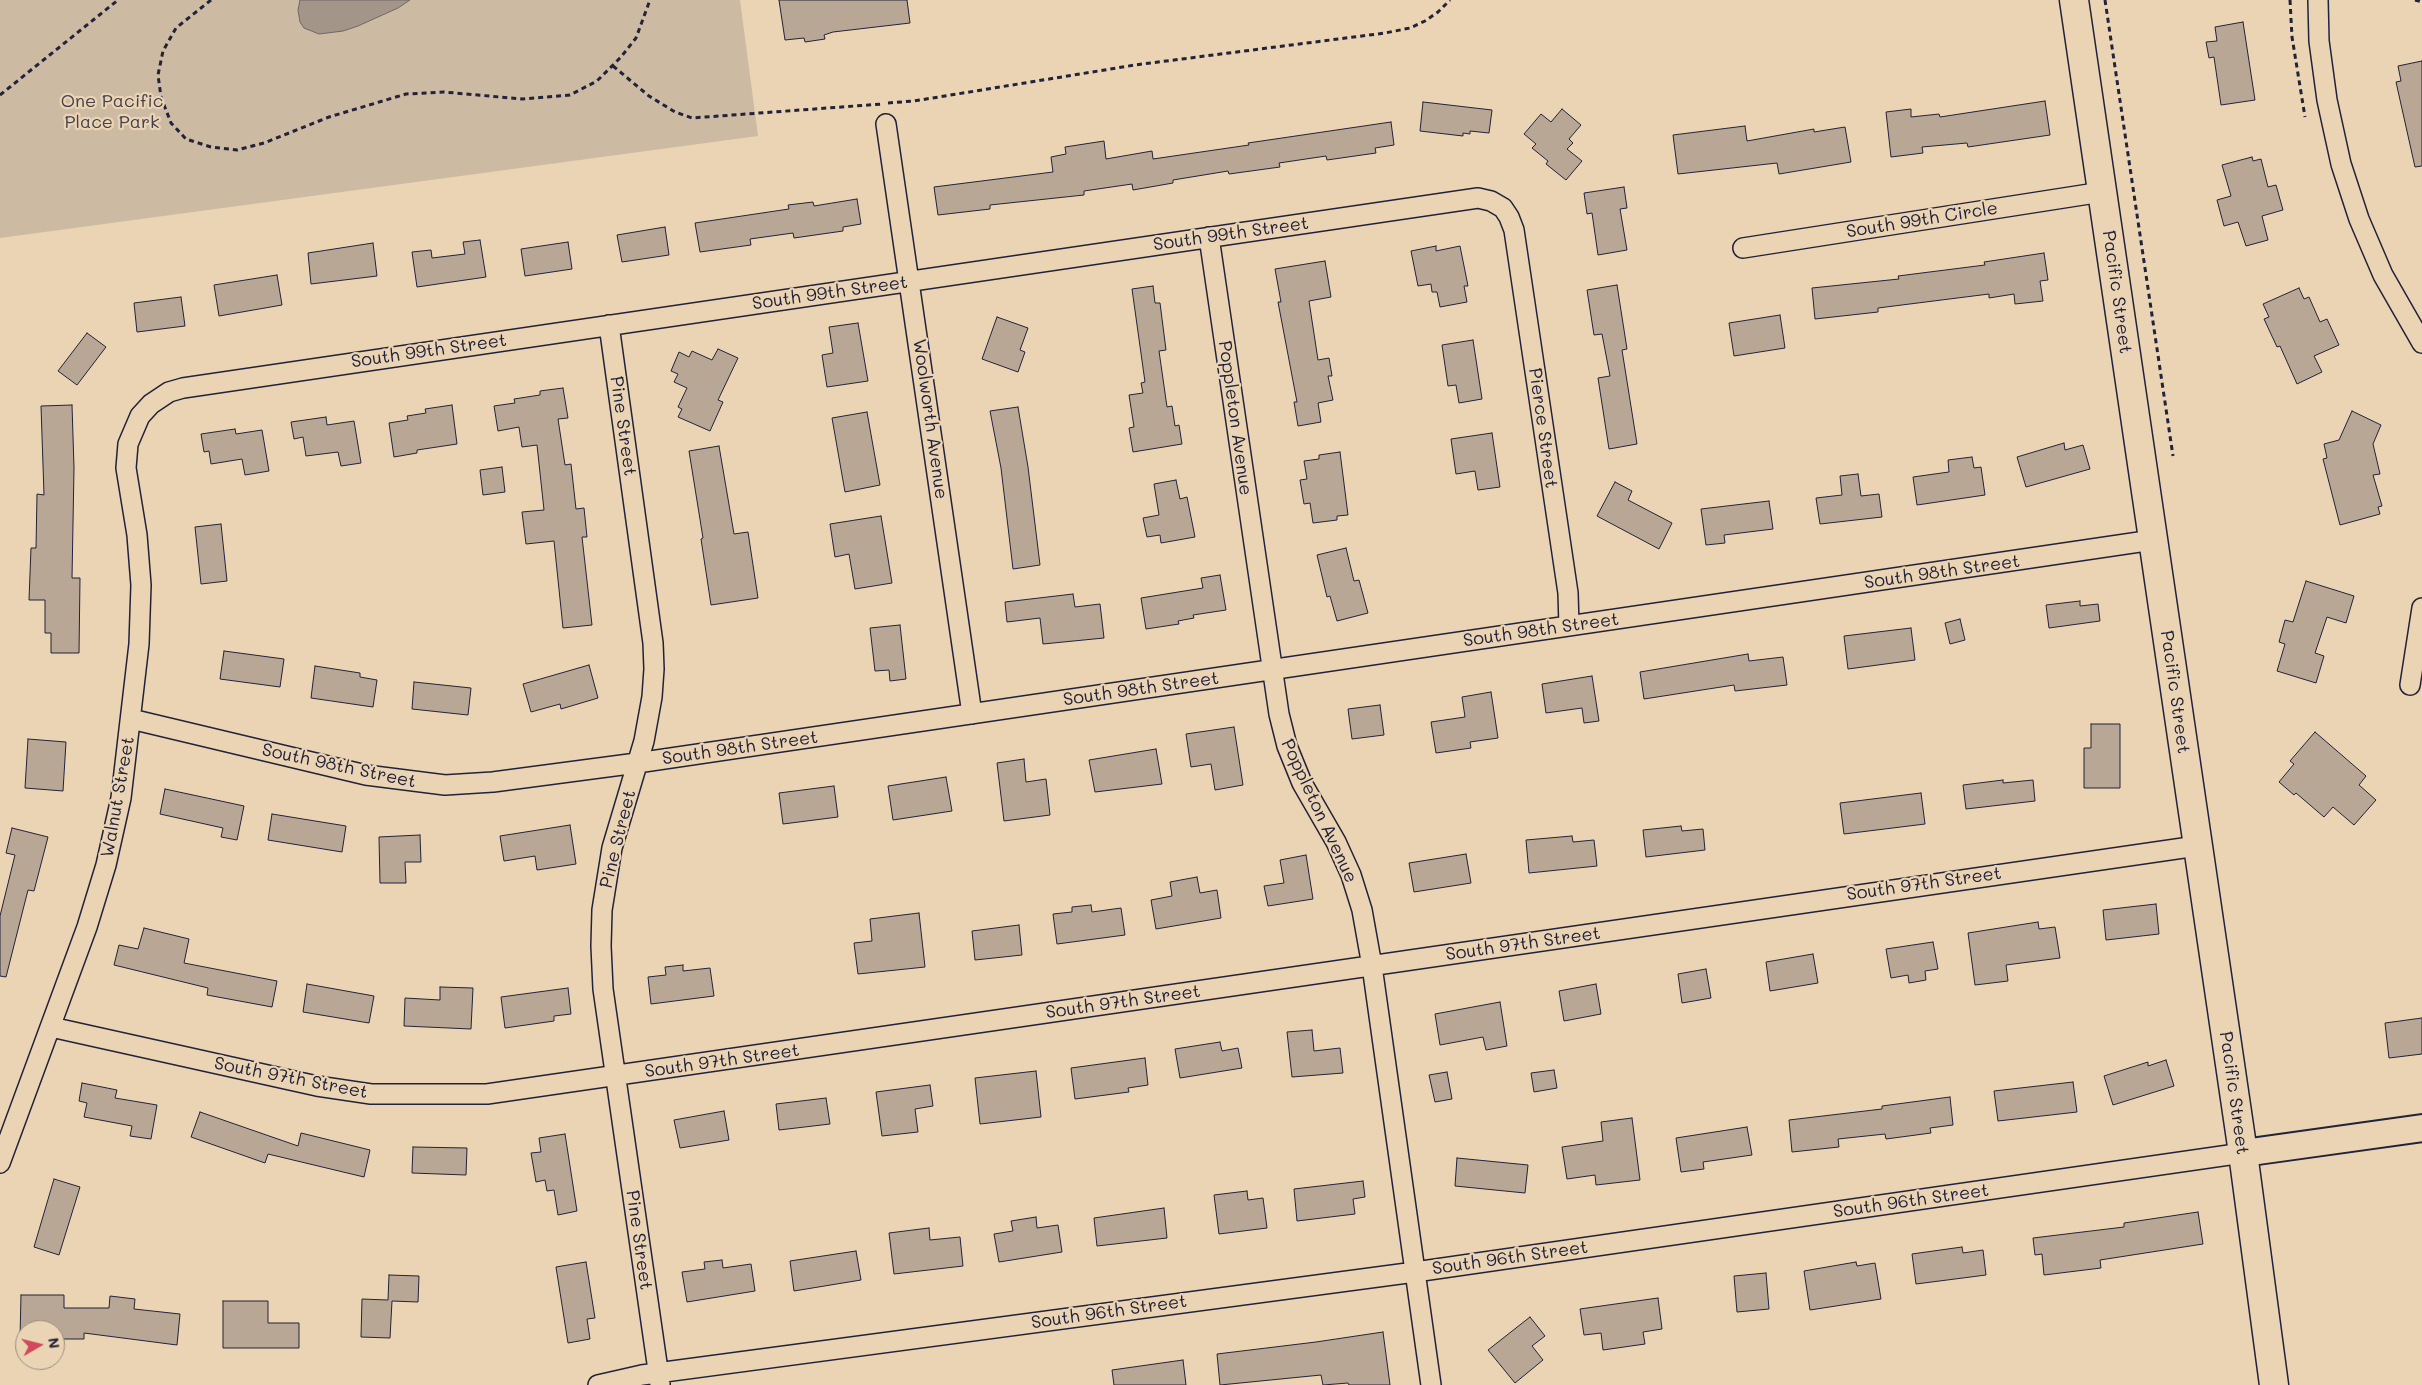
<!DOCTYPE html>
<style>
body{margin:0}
#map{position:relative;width:2422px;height:1385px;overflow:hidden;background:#ead4b3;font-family:Mali,sans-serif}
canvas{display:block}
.north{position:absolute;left:15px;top:1320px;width:50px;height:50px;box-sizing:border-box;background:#ead4b3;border:1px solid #9a8d83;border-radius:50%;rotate:82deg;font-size:14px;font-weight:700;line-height:20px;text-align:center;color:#22223b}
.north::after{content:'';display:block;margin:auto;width:18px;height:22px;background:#d1495b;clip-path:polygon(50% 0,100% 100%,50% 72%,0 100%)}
</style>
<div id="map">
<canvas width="2422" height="1385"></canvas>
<div class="north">N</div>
</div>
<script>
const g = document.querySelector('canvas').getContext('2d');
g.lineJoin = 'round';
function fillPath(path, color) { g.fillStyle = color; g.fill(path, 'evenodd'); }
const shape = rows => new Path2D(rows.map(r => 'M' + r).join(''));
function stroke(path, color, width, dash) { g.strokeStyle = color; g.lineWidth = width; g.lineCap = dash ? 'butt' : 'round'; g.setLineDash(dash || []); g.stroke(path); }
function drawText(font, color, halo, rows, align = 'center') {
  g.font = font + ' Mali,sans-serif'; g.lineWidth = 4.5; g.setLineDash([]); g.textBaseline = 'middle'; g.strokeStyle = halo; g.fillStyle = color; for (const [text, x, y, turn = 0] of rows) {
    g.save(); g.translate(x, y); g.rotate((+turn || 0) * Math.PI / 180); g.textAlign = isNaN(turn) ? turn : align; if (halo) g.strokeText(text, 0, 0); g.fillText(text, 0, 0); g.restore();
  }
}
const green = shape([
 [0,0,740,0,758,136,0,238]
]);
const water = shape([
 [300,0,410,0,398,8,358,26,343,31,319,34,304,28,300,22,298,10,300,0]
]);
const building = shape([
 [779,0,907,0,910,23,833,32,824,35,825,39,805,42,804,38,785,40,779,0],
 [2243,22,2255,100,2221,105,2214,57,2209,58,2206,42,2217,41,2215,27,2243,22],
 [2422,61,2422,166,2415,167,2396,82,2401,81,2398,66,2422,61],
 [2045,101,2050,135,1968,147,1967,143,1922,147,1923,153,1891,157,1886,112,1911,109,1911,117,1939,114,1940,117,2045,101],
 [1423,102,1492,110,1489,133,1470,131,1470,134,1463,133,1463,136,1420,131,1423,102],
 [1562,109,1581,125,1569,139,1573,143,1567,149,1582,161,1566,180,1546,164,1548,161,1532,148,1536,144,1524,134,1541,114,1551,122,1562,109],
 [1391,122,1394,145,1375,148,1376,153,1327,160,1326,156,1279,163,1280,167,1229,174,1228,171,1173,180,1173,183,1133,190,1132,184,1084,191,1084,195,990,205,990,209,938,215,934,187,1053,172,1051,157,1066,154,1065,147,1104,141,1106,159,1152,151,1153,159,1249,145,1248,143,1391,122],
 [1745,126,1747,141,1814,129,1814,132,1845,127,1851,162,1779,174,1777,163,1678,174,1673,135,1745,126],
 [2252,157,2253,161,2261,159,2268,187,2276,185,2283,210,2262,216,2268,240,2246,246,2238,222,2224,226,2217,200,2231,196,2222,165,2252,157],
 [1624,187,1627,208,1620,209,1627,250,1598,255,1592,213,1587,214,1584,193,1624,187],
 [857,199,861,224,843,227,843,231,794,238,793,233,750,239,751,245,700,252,695,223,789,209,788,205,813,202,814,206,857,199],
 [665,227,669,255,622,262,617,235,665,227],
 [480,240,486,277,417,287,412,252,431,250,432,258,465,254,463,242,480,240],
 [568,242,572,269,525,276,521,249,568,242],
 [373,243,377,276,311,284,308,253,373,243],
 [1436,246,1436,251,1460,246,1468,286,1464,286,1467,302,1440,307,1437,292,1432,292,1431,284,1418,286,1411,251,1436,246],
 [2044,253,2048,280,2040,281,2043,301,2015,304,2014,294,1989,298,1989,294,1878,308,1878,312,1815,319,1812,288,1899,279,1898,276,1985,265,1984,262,2044,253],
 [1325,261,1331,297,1309,301,1318,360,1329,358,1332,376,1328,376,1333,400,1318,403,1321,422,1298,426,1294,402,1297,402,1278,302,1281,302,1275,269,1325,261],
 [277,275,282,305,219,316,214,285,277,275],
 [1617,285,1627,349,1622,350,1637,444,1609,449,1598,378,1610,376,1602,334,1594,335,1587,290,1617,285],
 [1153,286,1155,303,1160,303,1166,350,1159,351,1167,407,1172,406,1175,426,1179,425,1182,444,1133,452,1129,428,1134,427,1129,395,1143,393,1141,383,1145,382,1132,289,1153,286],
 [2299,288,2304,299,2309,297,2320,322,2327,319,2339,345,2314,356,2322,372,2297,384,2280,346,2277,347,2264,319,2269,317,2263,304,2299,288],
 [181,297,185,326,137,332,134,303,181,297],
 [1780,315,1785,348,1734,356,1729,323,1780,315],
 [997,317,1028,328,1020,350,1025,352,1018,372,982,359,997,317],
 [858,323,868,381,827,387,822,355,833,353,829,327,858,323],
 [87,333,106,347,77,385,58,371,87,333],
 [1473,340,1482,399,1459,403,1456,385,1448,386,1442,345,1473,340],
 [718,349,738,358,718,400,723,402,710,431,678,417,682,409,678,407,687,388,674,382,678,374,671,371,679,352,689,357,692,351,712,360,718,349],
 [563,388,568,418,558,419,565,465,571,464,576,509,584,508,587,537,582,537,592,625,563,628,554,541,526,544,522,512,544,510,537,445,522,447,519,427,498,431,494,406,515,403,514,399,540,395,540,391,563,388],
 [72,405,74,468,72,578,80,578,79,653,51,653,51,633,45,633,45,600,29,600,31,548,36,548,37,494,44,495,41,406,72,405],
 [452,405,457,444,417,450,417,453,394,457,389,423,408,420,407,416,426,413,425,409,452,405],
 [1018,407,1028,467,1040,565,1013,569,1001,468,990,411,1018,407],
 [2352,411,2381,425,2373,444,2380,474,2373,475,2382,506,2378,507,2380,514,2340,525,2323,459,2327,458,2324,444,2339,440,2352,411],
 [867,412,880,485,845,492,832,418,867,412],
 [326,417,327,425,354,421,361,463,341,466,338,452,306,456,303,437,294,439,291,422,326,417],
 [235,429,236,434,262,430,269,471,245,475,242,459,211,464,209,451,204,452,201,434,235,429],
 [1492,433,1500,487,1478,490,1475,471,1456,474,1451,439,1492,433],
 [2064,443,2065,450,2083,445,2090,469,2026,487,2017,457,2064,443],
 [719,446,734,534,748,532,758,598,711,605,701,539,703,538,689,451,719,446],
 [1340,452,1348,515,1337,516,1337,520,1313,523,1310,503,1304,504,1300,480,1307,479,1304,461,1319,459,1319,455,1340,452],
 [1972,457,1974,468,1981,467,1985,495,1917,505,1913,477,1949,472,1948,460,1972,457],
 [502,467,505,492,483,495,480,470,502,467],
 [1858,474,1861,496,1879,494,1882,517,1820,524,1816,498,1842,495,1840,476,1858,474],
 [1176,480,1180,499,1187,497,1195,537,1161,543,1160,535,1147,537,1143,518,1159,515,1154,484,1176,480],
 [1615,482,1632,491,1628,500,1672,523,1659,549,1597,516,1615,482],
 [1769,501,1773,529,1724,535,1725,543,1706,545,1701,509,1769,501],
 [881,516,892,583,855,589,849,554,835,557,830,524,881,516],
 [221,524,227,581,201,584,195,527,221,524],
 [1346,548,1354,581,1359,580,1368,613,1337,621,1330,596,1327,597,1317,555,1346,548],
 [1220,575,1226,610,1193,615,1194,618,1178,621,1179,624,1146,629,1141,598,1203,588,1201,578,1220,575],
 [2306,581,2354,596,2346,623,2327,617,2315,653,2324,656,2316,683,2277,671,2285,644,2279,642,2285,620,2293,622,2306,581],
 [1073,594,1075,607,1100,604,1104,638,1043,644,1040,618,1007,622,1005,602,1073,594],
 [2080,601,2080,606,2098,604,2100,621,2049,628,2046,605,2080,601],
 [1960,619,1965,640,1950,644,1945,623,1960,619],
 [900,625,906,679,890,681,889,670,875,671,870,628,900,625],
 [1911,628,1915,660,1848,669,1844,636,1911,628],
 [224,651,284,659,280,687,220,679,224,651],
 [1748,654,1749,661,1783,657,1787,685,1735,691,1734,685,1644,699,1640,672,1748,654],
 [589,665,598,698,561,709,560,704,531,712,523,684,589,665],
 [315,666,360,673,360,677,377,680,373,707,311,698,315,666],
 [1592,676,1599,721,1584,723,1582,708,1546,713,1542,684,1592,676],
 [414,682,471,688,468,715,412,709,414,682],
 [1491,692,1498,738,1470,742,1471,748,1436,753,1431,722,1465,717,1462,697,1491,692],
 [1380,705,1384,735,1352,739,1348,709,1380,705],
 [2091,724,2120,724,2120,788,2084,788,2084,748,2091,748,2091,724],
 [1234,727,1243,785,1215,790,1211,764,1191,767,1186,734,1234,727],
 [2315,732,2366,776,2359,785,2376,800,2354,825,2333,807,2324,817,2296,793,2294,795,2279,782,2294,764,2290,761,2315,732],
 [28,739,66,742,63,791,25,788,28,739],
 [1156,749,1162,784,1095,792,1089,760,1156,749],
 [1024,759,1026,782,1046,779,1050,815,1004,821,997,763,1024,759],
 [946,777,952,811,893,820,888,786,946,777],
 [2003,780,2003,783,2033,780,2035,801,1966,809,1963,785,2003,780],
 [834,786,838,817,783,824,779,793,834,786],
 [165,789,244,806,237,840,221,837,223,828,160,814,165,789],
 [1921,793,1925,824,1844,834,1840,803,1921,793],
 [272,814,346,826,342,852,268,840,272,814],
 [570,825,576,864,537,870,535,856,504,861,500,836,570,825],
 [1681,826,1682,831,1703,829,1705,850,1646,857,1643,830,1681,826],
 [12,828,48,837,34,891,28,890,6,977,0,976,0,916,15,855,6,853,12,828],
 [420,835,421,862,405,862,406,883,380,883,379,837,420,835],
 [1572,836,1573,842,1594,840,1597,866,1529,873,1526,840,1572,836],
 [1466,854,1471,883,1414,892,1409,863,1466,854],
 [1306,855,1313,899,1268,906,1264,886,1284,883,1280,860,1306,855],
 [1197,877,1200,893,1217,890,1221,918,1156,929,1151,900,1172,896,1170,882,1197,877],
 [2156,904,2159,934,2106,940,2103,910,2156,904],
 [1091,905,1092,912,1121,908,1125,935,1057,944,1053,914,1072,912,1072,907,1091,905],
 [919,913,925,967,858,974,854,943,872,941,870,919,919,913],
 [2038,922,2039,929,2055,927,2060,958,2006,965,2008,981,1975,985,1968,933,2038,922],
 [1019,925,1022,955,975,960,972,931,1019,925],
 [144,928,189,939,184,963,277,981,272,1007,207,995,208,988,114,965,119,945,138,949,144,928],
 [1933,942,1938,969,1925,971,1926,980,1909,983,1908,975,1891,978,1886,949,1933,942],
 [1813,954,1818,983,1770,991,1766,962,1813,954],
 [683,965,683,971,710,968,714,996,651,1004,648,977,666,975,665,967,683,965],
 [1706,969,1711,998,1682,1003,1678,974,1706,969],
 [307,984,374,996,369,1023,303,1012,307,984],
 [1596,984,1601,1014,1564,1021,1559,991,1596,984],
 [440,987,473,988,471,1029,404,1026,405,998,440,1000,440,987],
 [568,988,571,1014,554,1016,554,1021,505,1028,501,997,568,988],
 [1500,1002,1507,1046,1486,1050,1483,1037,1440,1045,1435,1014,1500,1002],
 [2422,1018,2422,1054,2389,1058,2385,1023,2422,1018],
 [1312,1030,1314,1051,1340,1048,1343,1073,1292,1077,1287,1032,1312,1030],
 [1220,1042,1222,1051,1238,1048,1242,1068,1180,1078,1175,1049,1220,1042],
 [1145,1058,1148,1085,1128,1088,1129,1092,1075,1099,1071,1068,1145,1058],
 [2166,1060,2174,1086,2113,1105,2104,1076,2148,1062,2148,1066,2166,1060],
 [1554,1070,1557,1088,1534,1092,1531,1073,1554,1070],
 [1036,1071,1041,1117,980,1124,975,1078,1036,1071],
 [1447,1072,1452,1099,1435,1102,1429,1075,1447,1072],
 [2073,1082,2077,1112,1998,1121,1994,1091,2073,1082],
 [82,1083,117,1090,115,1098,157,1105,151,1139,130,1136,132,1126,84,1117,87,1103,79,1101,82,1083],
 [930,1085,933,1106,915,1109,918,1132,882,1136,876,1092,930,1085],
 [1950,1097,1953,1125,1930,1128,1931,1133,1886,1139,1885,1134,1838,1139,1839,1147,1792,1152,1789,1120,1882,1109,1882,1106,1950,1097],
 [826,1098,830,1124,779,1130,776,1104,826,1098],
 [724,1111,729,1140,680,1148,674,1120,724,1111],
 [200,1112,298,1146,301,1133,370,1150,364,1177,268,1154,265,1163,191,1137,200,1112],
 [1632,1118,1640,1180,1596,1185,1595,1175,1567,1179,1562,1147,1603,1141,1601,1122,1632,1118],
 [1747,1127,1752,1155,1703,1162,1704,1169,1681,1172,1676,1138,1747,1127],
 [565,1134,577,1211,558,1215,554,1190,547,1191,545,1180,536,1182,531,1153,541,1152,539,1138,565,1134],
 [413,1147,467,1148,466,1175,412,1173,413,1147],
 [1457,1158,1528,1165,1525,1193,1455,1186,1457,1158],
 [54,1179,80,1187,59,1255,34,1247,54,1179],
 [1363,1181,1365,1197,1353,1199,1355,1214,1297,1221,1294,1189,1363,1181],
 [1247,1191,1248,1200,1263,1198,1267,1228,1219,1234,1214,1195,1247,1191],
 [1164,1208,1167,1238,1097,1246,1094,1218,1164,1208],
 [2198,1212,2203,1244,2100,1260,2101,1268,2044,1275,2042,1254,2035,1255,2033,1238,2124,1227,2124,1223,2198,1212],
 [1036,1217,1037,1228,1058,1225,1062,1252,999,1262,994,1234,1013,1231,1011,1221,1036,1217],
 [929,1228,930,1240,960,1237,963,1266,894,1274,889,1233,929,1228],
 [1962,1247,1963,1253,1983,1250,1986,1275,1916,1284,1912,1254,1962,1247],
 [856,1251,861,1280,794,1291,790,1261,856,1251],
 [722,1260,723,1268,751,1264,755,1291,687,1302,682,1272,705,1269,704,1262,722,1260],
 [586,1262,595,1318,587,1319,590,1339,568,1343,556,1267,586,1262],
 [1856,1262,1857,1266,1875,1263,1881,1299,1810,1310,1804,1271,1856,1262],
 [1766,1273,1769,1309,1737,1312,1734,1276,1766,1273],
 [389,1275,419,1276,418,1302,392,1301,390,1338,361,1337,362,1299,388,1300,389,1275],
 [21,1295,64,1295,64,1308,109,1308,110,1296,135,1299,134,1309,180,1314,177,1345,84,1333,84,1339,55,1339,55,1330,25,1330,25,1339,20,1338,21,1295],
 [1658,1298,1662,1329,1643,1332,1645,1344,1603,1350,1601,1333,1584,1335,1580,1309,1658,1298],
 [223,1301,268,1301,268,1323,299,1323,299,1348,223,1348,223,1301],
 [1530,1317,1545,1336,1532,1346,1543,1360,1515,1383,1488,1350,1530,1317],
 [1383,1332,1390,1385,1349,1385,1348,1383,1323,1385,1321,1375,1220,1385,1217,1354,1316,1342,1383,1332],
 [1183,1360,1186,1385,1114,1385,1112,1370,1183,1360]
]);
const path = shape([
 [211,0,176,28,163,51,158,75,161,97,171,123,186,139,211,147,237,150,264,143,329,117,406,94,444,92,522,99,570,95,597,81,621,57,636,38,650,0],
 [2105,0,2173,456],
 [2290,0,2292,37,2305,117],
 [2415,0,2422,2],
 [613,66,649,96,675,112,692,118,882,104],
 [0,95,118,0],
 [888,103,914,101,1135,65,1385,33,1410,28,1425,21,1438,12,1450,0]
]);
const street = shape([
 [2318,0,2319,41,2327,100,2341,164,2359,219,2383,275,2422,343],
 [886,124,972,714],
 [1209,237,1279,714,1287,746,1302,783,1336,842,1351,875,1362,910,1372,966,1431,1385],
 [1743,248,2102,192],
 [609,325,653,643,654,669,652,697,644,741,612,848,602,910,601,946,603,989,660,1384],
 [2410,685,2422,608],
 [131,719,366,775,445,785,493,782,637,763,2153,540],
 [51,1027,317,1086,371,1094,487,1094,2197,846],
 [0,1163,87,927,106,865,121,798,139,644,141,585,137,535,126,468,128,444,140,416,151,404,169,392,183,388,1478,198,1491,201,1503,208,1509,217,1514,230,1568,593,1569,626],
 [598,1385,642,1375,1415,1272,2243,1153]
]);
const secondary = shape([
 [2243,1153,2422,1128]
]);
const primary = shape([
 [2074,0,2243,1153,2274,1385]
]);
const parkNames = [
 ["One Pacific",112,101],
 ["Place Park",112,122]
];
const streetNames = [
 ["South 99th Circle",1922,220,-9],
 ["South 99th Street",1231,234,-8],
 ["Pacific Street",2117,292,82],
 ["South 99th Street",830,293,-8],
 ["South 99th Street",429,351,-8],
 ["Poppleton Avenue",1235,418,82],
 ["Woolworth Avenue",930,419,82],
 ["Pine Street",623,426,82],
 ["Pierce Street",1543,428,82],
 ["South 98th Street",1942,572,-8],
 ["South 98th Street",1541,630,-8],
 ["South 98th Street",1141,689,-8],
 ["Pacific Street",2175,692,82],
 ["South 98th Street",740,748,-8],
 ["South 98th Street",339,766,12],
 ["Walnut Street",118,797,-80],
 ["Poppleton Avenue",1319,811,65],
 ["Pine Street",618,839,-76],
 ["South 97th Street",1924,884,-8],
 ["South 97th Street",1523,944,-8],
 ["South 97th Street",1123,1002,-8],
 ["South 97th Street",722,1061,-8],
 ["South 97th Street",291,1078,11],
 ["Pacific Street",2234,1093,82],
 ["South 96th Street",1911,1201,-8],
 ["Pine Street",639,1240,82],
 ["South 96th Street",1510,1258,-8],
 ["South 96th Street",1109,1312,-8]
];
fillPath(green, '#cdbaa2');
fillPath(water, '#a39588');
stroke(water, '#6f6769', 1);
fillPath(building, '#b8a795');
stroke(building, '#22223b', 1);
stroke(street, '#22223b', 22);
stroke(secondary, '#22223b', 30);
stroke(primary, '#22223b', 31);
stroke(path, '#22223b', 3, [5, 4]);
stroke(street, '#ead4b3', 19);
stroke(secondary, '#ead4b3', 26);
stroke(primary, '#ead4b3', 28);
drawText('18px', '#444050', '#ead4b3', parkNames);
drawText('18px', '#22223b', '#ead4b3', streetNames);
</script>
